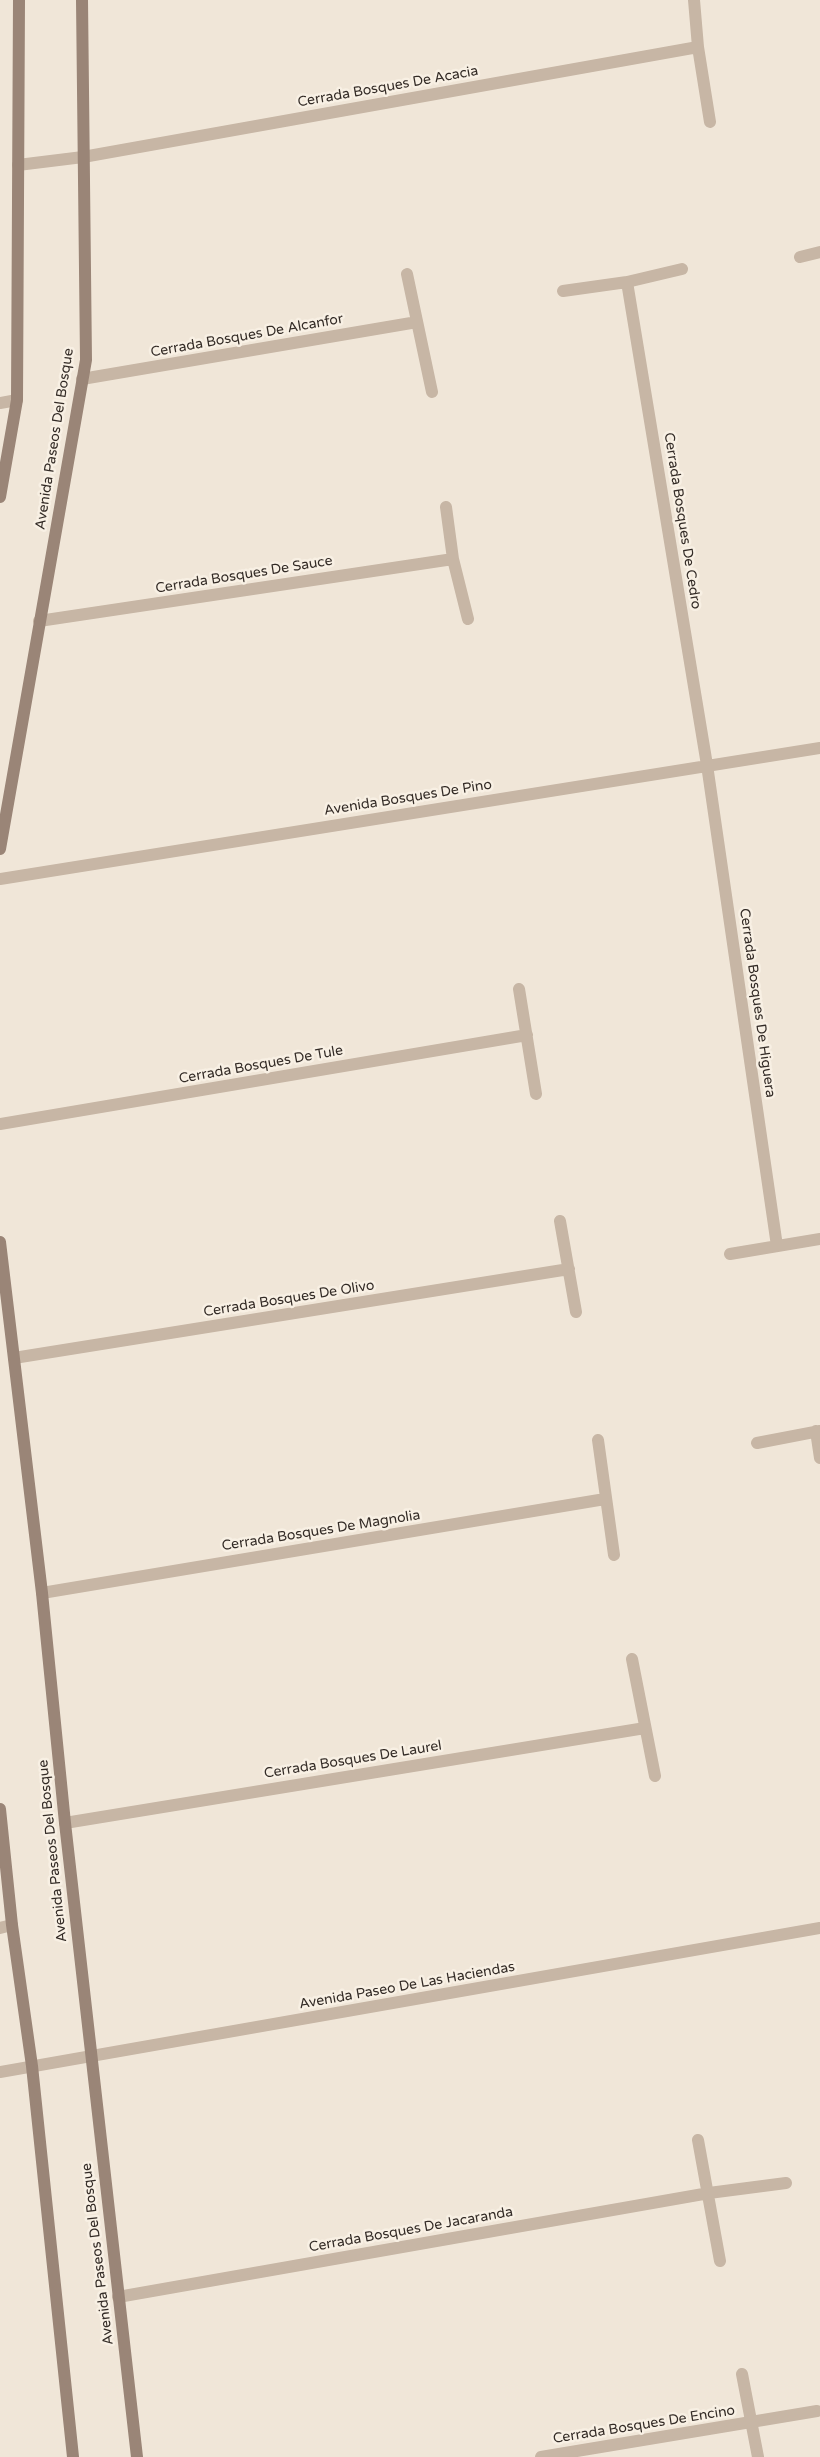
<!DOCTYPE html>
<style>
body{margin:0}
canvas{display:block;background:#f0e6d8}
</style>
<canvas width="820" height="2457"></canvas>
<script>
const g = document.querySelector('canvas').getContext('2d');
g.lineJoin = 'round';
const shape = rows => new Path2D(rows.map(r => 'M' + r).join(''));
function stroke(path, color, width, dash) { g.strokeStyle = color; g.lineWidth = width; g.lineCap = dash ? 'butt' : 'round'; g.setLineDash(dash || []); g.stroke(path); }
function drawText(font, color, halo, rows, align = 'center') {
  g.font = font + ' "Varela Round",sans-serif'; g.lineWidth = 5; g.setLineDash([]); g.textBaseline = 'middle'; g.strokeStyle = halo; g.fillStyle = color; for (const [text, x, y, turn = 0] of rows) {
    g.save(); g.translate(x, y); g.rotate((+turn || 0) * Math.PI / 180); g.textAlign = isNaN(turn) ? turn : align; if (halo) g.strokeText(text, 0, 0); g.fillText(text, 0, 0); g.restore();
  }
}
const service = shape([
 [0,403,17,400]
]);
const minor = shape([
 [694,0,698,47,710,122],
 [18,165,83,157,698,47],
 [800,257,820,252],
 [407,274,432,392],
 [627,282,707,765,777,1246],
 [563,291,627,282,682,269],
 [82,379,417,322],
 [446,507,453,559,468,619],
 [39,621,453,559],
 [0,879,820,748],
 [519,989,536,1094],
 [0,1124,527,1035],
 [560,1221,576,1312],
 [730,1254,820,1239],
 [14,1358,569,1269],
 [816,1431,820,1458],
 [598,1440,614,1555],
 [757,1443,820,1431],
 [42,1593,605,1499],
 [632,1659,655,1776],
 [65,1823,645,1728],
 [0,1928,12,1925],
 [0,2072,820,1928],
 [698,2140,720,2261],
 [118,2297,709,2193,786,2183],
 [742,2374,758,2457],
 [541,2457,817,2411]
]);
const secondary = shape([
 [0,497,17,400,19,0],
 [0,849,86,360,82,0],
 [0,1242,42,1593,65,1823,137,2457],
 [0,1809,12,1925,32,2066,73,2457]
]);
const streetNames = [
 ["Cerrada Bosques De Acacia",388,87,-10],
 ["Cerrada Bosques De Alcanfor",247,336,-10],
 ["Avenida Paseos Del Bosque",55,439,-81],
 ["Cerrada Bosques De Cedro",682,521,81],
 ["Cerrada Bosques De Sauce",244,575,-9],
 ["Avenida Bosques De Pino",408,798,-9],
 ["Cerrada Bosques De Higuera",757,1003,82],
 ["Cerrada Bosques De Tule",261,1065,-10],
 ["Cerrada Bosques De Olivo",289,1299,-9],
 ["Cerrada Bosques De Magnolia",321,1531,-9],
 ["Cerrada Bosques De Laurel",353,1760,-9],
 ["Avenida Paseos Del Bosque",53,1851,-96],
 ["Avenida Paseo De Las Haciendas",407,1986,-10],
 ["Cerrada Bosques De Jacaranda",411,2230,-10],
 ["Avenida Paseos Del Bosque",98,2254,-97],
 ["Cerrada Bosques De Encino",644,2425,-9]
];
stroke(service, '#c7b6a5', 12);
stroke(minor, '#c7b6a5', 12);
stroke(secondary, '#9a8577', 12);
drawText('14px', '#332b26', '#f8f0e4', streetNames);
</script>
